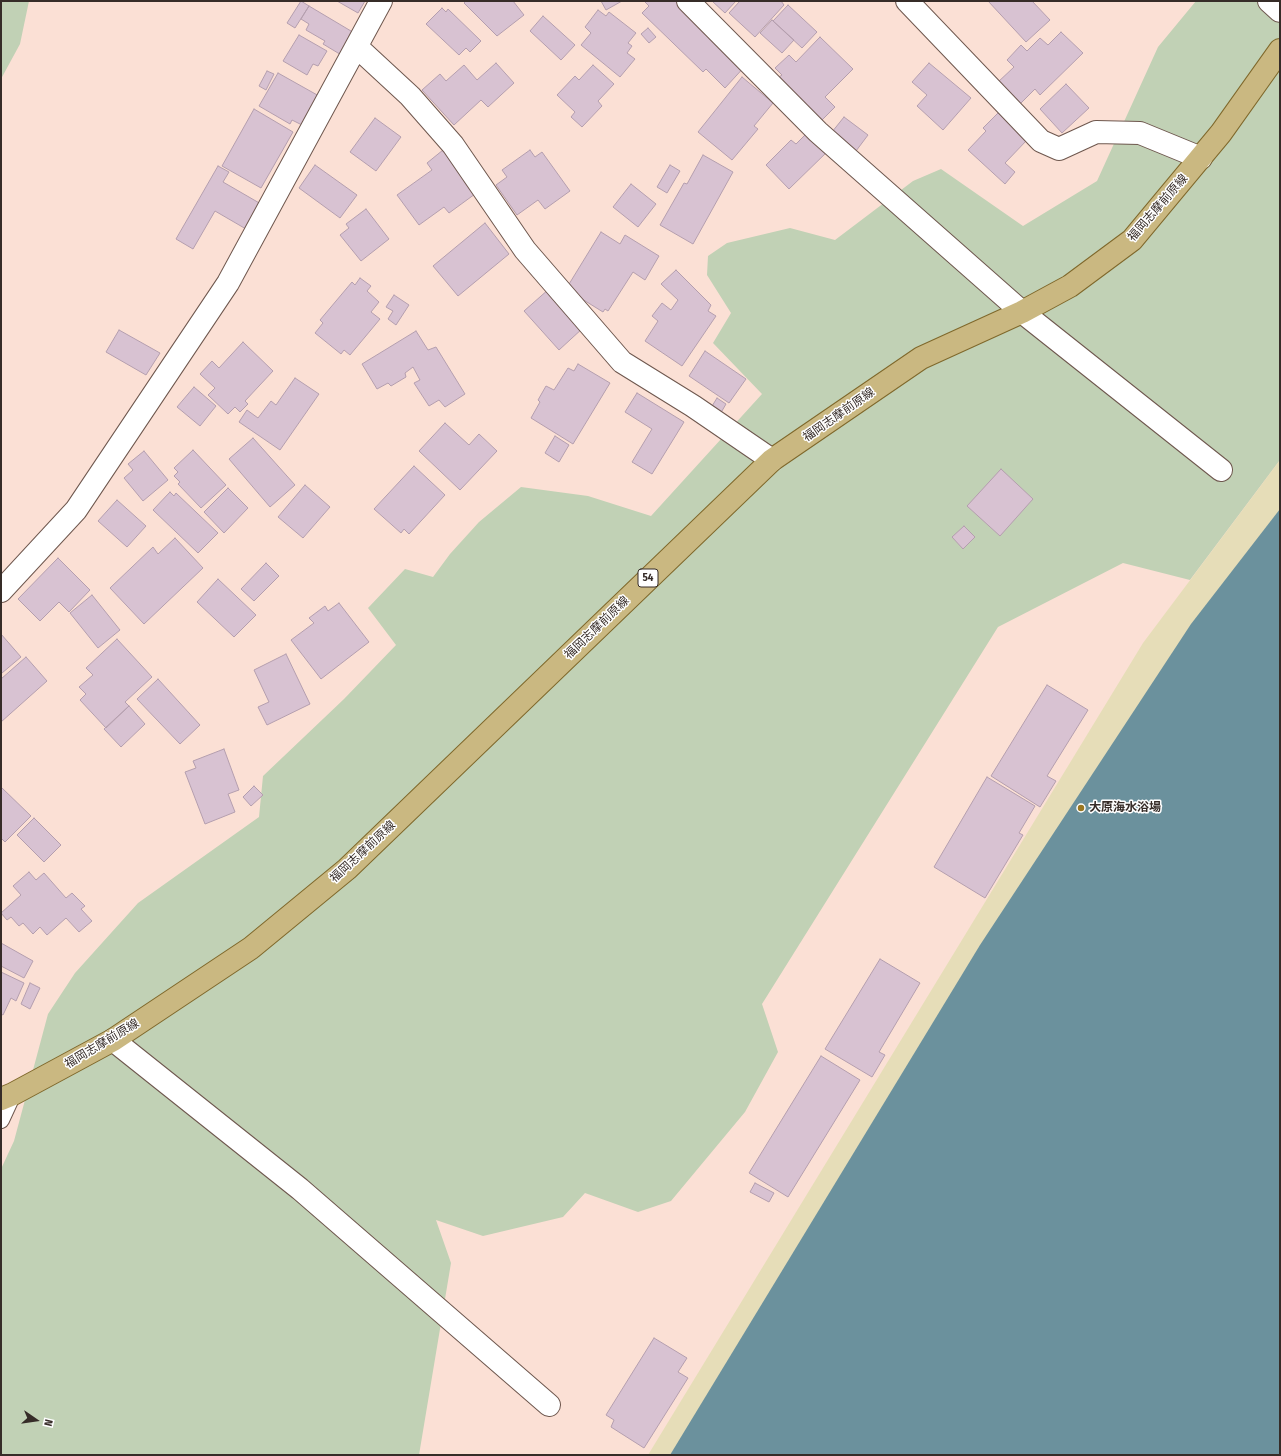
<!DOCTYPE html>
<meta charset="utf-8">
<style>
body{margin:0}
#map{position:relative;width:1281px;height:1456px;overflow:hidden;background:#fbe0d5;font-family:"Fira Sans Condensed",sans-serif}
canvas{display:block}
.frame{position:absolute;inset:0;border:2px solid #362c28;pointer-events:none}
.north{position:absolute;left:16px;top:1400px;width:40px;height:40px;-webkit-text-stroke:3px #fff;paint-order:stroke;rotate:103deg;font-size:11px;font-weight:700;line-height:16px;text-align:center;color:#362c28}
.north::after{content:'';display:block;margin:auto;width:14px;height:18px;background:#362c28;clip-path:polygon(50% 0,100% 100%,50% 72%,0 100%)}
</style>
<div id="map">
<canvas width="1281" height="1456"></canvas>
<div class="frame"></div>
<div class="north">N</div>
</div>
<script>
const g = document.querySelector('canvas').getContext('2d');
g.lineJoin = 'round';
function fillPath(path, color) { g.fillStyle = color; g.fill(path, 'evenodd'); }
const shape = rows => new Path2D(rows.map(r => 'M' + r).join(''));
function stroke(path, color, width, dash) { g.strokeStyle = color; g.lineWidth = width; g.lineCap = dash ? 'butt' : 'round'; g.setLineDash(dash || []); g.stroke(path); }
function drawText(font, color, halo, rows, align = 'center') {
  g.font = font + ' "Fira Sans Condensed","Noto Sans JP",sans-serif'; g.lineWidth = 3; g.setLineDash([]); g.textBaseline = 'middle'; g.strokeStyle = halo; g.fillStyle = color; for (const [text, x, y, turn = 0] of rows) {
    g.save(); g.translate(x, y); g.rotate((+turn || 0) * Math.PI / 180); g.textAlign = isNaN(turn) ? turn : align; if (halo) g.strokeText(text, 0, 0); g.fillText(text, 0, 0); g.restore();
  }
}
const green = shape([
 [1,1,29,1,20,44,1,79],
 [1196,1,1280,1,1280,460,1190,580,1123,563,998,627,762,1004,778,1052,745,1112,671,1201,638,1212,585,1193,563,1217,483,1236,436,1220,451,1263,419,1455,1,1455,1,1169,14,1141,48,1014,75,973,138,903,259,817,263,776,344,699,396,645,368,608,405,569,433,577,450,554,479,522,521,487,588,496,651,516,762,394,713,343,731,313,707,275,708,256,727,243,790,228,835,240,913,181,941,169,1023,226,1097,181,1158,47]
]);
const sand = shape([
 [1280,460,1280,572,716,1455,648,1455,1143,643]
]);
const water = shape([
 [1280,509,1280,1455,670,1455,980,945,1191,624]
]);
const building = shape([
 [301,1,309,6,295,28,287,23,301,1],
 [337,1,365,1,358,13,337,1],
 [466,1,513,1,524,15,497,36,464,3,466,1],
 [601,1,622,1,606,10,601,1],
 [644,1,679,1,747,64,725,88,706,69,703,72,642,13,649,6,644,1],
 [712,1,736,1,725,13,712,1],
 [740,1,781,1,784,5,755,37,729,13,740,1],
 [988,1,1032,1,1050,20,1026,42,988,1],
 [788,5,817,32,802,48,773,21,788,5],
 [309,6,356,34,343,56,323,44,325,41,306,30,309,24,301,19,309,6],
 [442,8,446,12,448,9,481,41,470,52,466,48,459,55,426,24,442,8],
 [598,10,606,16,609,12,636,33,628,43,632,46,627,53,635,59,620,77,581,45,591,33,585,27,598,10],
 [543,16,575,45,561,60,530,31,543,16],
 [772,20,794,40,782,53,760,33,772,20],
 [648,28,656,37,649,43,641,34,648,28],
 [1061,32,1083,53,1040,95,1035,89,1019,105,997,83,1014,67,1007,60,1021,45,1027,51,1040,38,1048,45,1061,32],
 [299,35,327,51,318,66,313,64,307,75,283,61,299,35],
 [820,37,853,69,825,97,835,107,819,123,780,87,784,82,779,77,782,75,775,68,789,55,796,62,820,37],
 [496,63,514,83,488,107,481,100,454,125,422,90,440,74,446,81,464,65,477,80,496,63],
 [929,63,971,98,943,130,917,106,927,95,912,82,929,63],
 [593,65,614,84,598,101,602,106,582,127,571,117,575,112,557,95,575,76,579,80,593,65],
 [267,71,274,74,266,90,259,86,267,71],
 [278,73,319,96,302,125,292,120,290,124,259,106,278,73],
 [742,77,773,103,754,126,758,129,732,160,698,132,742,77],
 [1066,84,1089,108,1062,133,1040,109,1066,84],
 [254,109,293,132,261,188,222,166,254,109],
 [998,113,1027,140,1005,163,1015,172,1005,184,968,150,986,131,983,128,998,113],
 [844,117,868,135,856,151,832,132,844,117],
 [375,118,401,137,376,171,350,152,375,118],
 [810,130,829,150,789,189,766,165,791,140,796,144,810,130],
 [443,150,475,194,449,213,444,207,419,225,397,195,432,170,427,163,443,150],
 [530,150,535,157,542,152,570,191,545,209,538,200,517,215,496,185,507,177,502,170,530,150],
 [703,155,733,172,693,244,660,225,684,183,687,184,703,155],
 [315,165,357,195,340,218,299,188,315,165],
 [670,165,680,171,667,193,657,187,670,165],
 [218,166,229,172,223,182,261,204,246,229,215,211,193,249,176,239,218,166],
 [631,184,656,204,638,227,613,207,631,184],
 [366,209,389,239,361,261,340,235,349,228,346,224,366,209],
 [485,223,509,254,458,296,433,266,485,223],
 [601,232,620,244,625,235,659,256,645,280,633,272,608,311,605,309,603,312,566,289,601,232],
 [676,270,711,305,708,311,716,316,682,366,645,341,658,321,652,316,662,303,671,310,678,300,661,284,676,270],
 [360,278,371,286,367,291,379,302,371,312,380,319,350,355,344,350,341,354,315,333,323,323,320,320,352,282,355,285,360,278],
 [549,289,583,328,559,350,524,311,549,289],
 [394,295,409,305,396,325,388,319,393,311,386,307,394,295],
 [119,330,160,353,146,375,106,352,119,330],
 [416,331,428,350,436,347,465,394,445,407,439,400,429,406,414,383,420,380,413,367,405,373,406,377,391,386,388,383,377,389,362,364,416,331],
 [243,342,273,371,245,401,248,404,240,412,235,407,228,414,208,395,215,388,200,374,212,361,219,368,243,342],
 [705,351,746,379,729,403,689,376,705,351],
 [578,364,610,383,573,444,531,418,540,402,538,400,546,386,554,390,568,368,574,371,578,364],
 [295,378,319,394,280,450,239,422,247,410,258,418,271,401,276,405,295,378],
 [194,387,216,406,200,426,177,407,194,387],
 [637,393,684,422,652,474,632,462,652,429,625,412,637,393],
 [717,398,726,404,719,416,709,411,717,398],
 [445,423,469,445,479,434,497,451,460,490,419,451,445,423],
 [555,436,569,445,559,462,545,453,555,436],
 [253,438,295,485,270,507,229,459,253,438],
 [193,450,226,485,201,508,178,484,180,482,174,476,178,472,174,468,193,450],
 [144,451,168,480,143,501,124,478,133,470,128,464,144,451],
 [414,466,445,495,409,534,404,529,401,533,374,509,414,466],
 [1001,469,1033,499,1000,536,967,506,1001,469],
 [305,485,330,507,303,538,278,517,305,485],
 [228,488,248,508,224,533,204,512,228,488],
 [170,492,174,496,176,493,218,533,198,553,153,510,170,492],
 [117,500,146,526,127,547,98,521,117,500],
 [964,526,975,537,963,549,952,537,964,526],
 [175,538,203,568,144,624,110,588,153,547,158,554,175,538],
 [58,558,90,590,69,612,59,602,40,621,18,599,58,558],
 [266,563,279,576,254,601,241,589,266,563],
 [218,579,256,615,234,637,197,602,218,579],
 [92,595,120,630,98,648,70,613,92,595],
 [339,603,369,642,321,679,291,640,314,623,309,618,325,606,328,611,339,603],
 [1,634,21,657,2,673,1,671,1,634],
 [117,639,152,677,125,702,129,706,106,728,80,700,86,694,79,687,93,675,86,668,117,639],
 [286,654,310,704,267,725,258,707,269,702,254,670,286,654],
 [26,657,47,681,1,722,1,679,26,657],
 [158,679,200,725,180,744,137,699,158,679],
 [1047,685,1088,710,1047,776,1056,781,1040,807,991,776,1047,685],
 [129,706,145,724,121,747,104,729,129,706],
 [224,749,239,790,228,794,235,812,205,824,185,772,196,768,193,761,224,749],
 [987,777,1035,806,1019,833,1023,835,985,898,934,867,987,777],
 [254,786,263,795,251,806,243,797,254,786],
 [1,787,31,816,5,842,1,838,1,787],
 [34,818,61,845,44,862,17,835,34,818],
 [29,872,36,880,44,873,66,898,72,893,85,906,81,909,92,921,79,932,66,918,47,935,40,927,33,934,23,923,19,926,11,917,7,920,1,913,21,895,13,886,29,872],
 [1,943,33,961,24,978,1,966,1,943],
 [880,959,920,983,879,1052,885,1055,872,1077,825,1049,880,959],
 [1,972,24,983,16,1001,11,998,3,1015,1,1014,1,972],
 [30,983,40,988,30,1009,21,1004,30,983],
 [821,1056,860,1080,788,1197,749,1173,821,1056],
 [755,1183,774,1193,769,1202,750,1192,755,1183],
 [654,1338,687,1358,678,1372,688,1378,644,1448,611,1427,614,1420,606,1415,654,1338]
]);
const service = shape([
 [1,1120,13,1094]
]);
const minor = shape([
 [688,1,818,132,1022,312,1221,470],
 [907,1,1041,141,1059,149,1096,132,1140,133,1201,158],
 [1269,1,1280,11],
 [357,47,410,96,453,145,525,250,622,362,693,406,772,460],
 [1,591,76,510,228,283,381,1],
 [113,1040,300,1189,549,1405]
]);
const primary = shape([
 [1,1099,13,1094,113,1040,251,948,347,869,772,460,921,358,1022,312,1070,286,1132,240,1221,133,1280,50]
]);
const markers = [
 [1081,808,4,"#9a7721"]
];
const shields = [
 [648,578,20]
];
const shieldNames = [
 ["54",648,578]
];
const streetNames = [
 ["福岡志摩前原線",1158,208,-49],
 ["福岡志摩前原線",839,415,-35],
 ["福岡志摩前原線",597,628,-44],
 ["福岡志摩前原線",363,852,-43],
 ["福岡志摩前原線",102,1044,-31]
];
const poiNames = [
 ["大原海水浴場",1089,808]
];
fillPath(green, '#c1d1b5');
fillPath(sand, '#e6ddb8');
fillPath(water, '#6b919d');
fillPath(building, '#d8c2d2');
stroke(building, '#b49eae', 1);
stroke(service, '#6e574e', 18);
stroke(minor, '#6e574e', 24);
stroke(primary, '#7f682b', 24);
stroke(service, '#fff', 16);
stroke(minor, '#fff', 22);
stroke(primary, '#cab881', 22);
for (const [x, y, r, color] of markers) { const dot = new Path2D(); dot.arc(x, y, r, 0, 2 * Math.PI); g.fillStyle = color; g.fill(dot); stroke(dot, '#fff', 1.5); }
for (const [x, y, w] of shields) { const box = new Path2D(); box.roundRect(x - w / 2, y - 9, w, 18, 3); g.fillStyle = '#fff'; g.fill(box); stroke(box, '#362c28', 1); }
drawText('bold 11px', '#362c28', null, shieldNames);
drawText('12px', '#362c28', '#fff', streetNames);
drawText('bold 12px', '#362c28', '#fff', poiNames, 'left');
</script>
